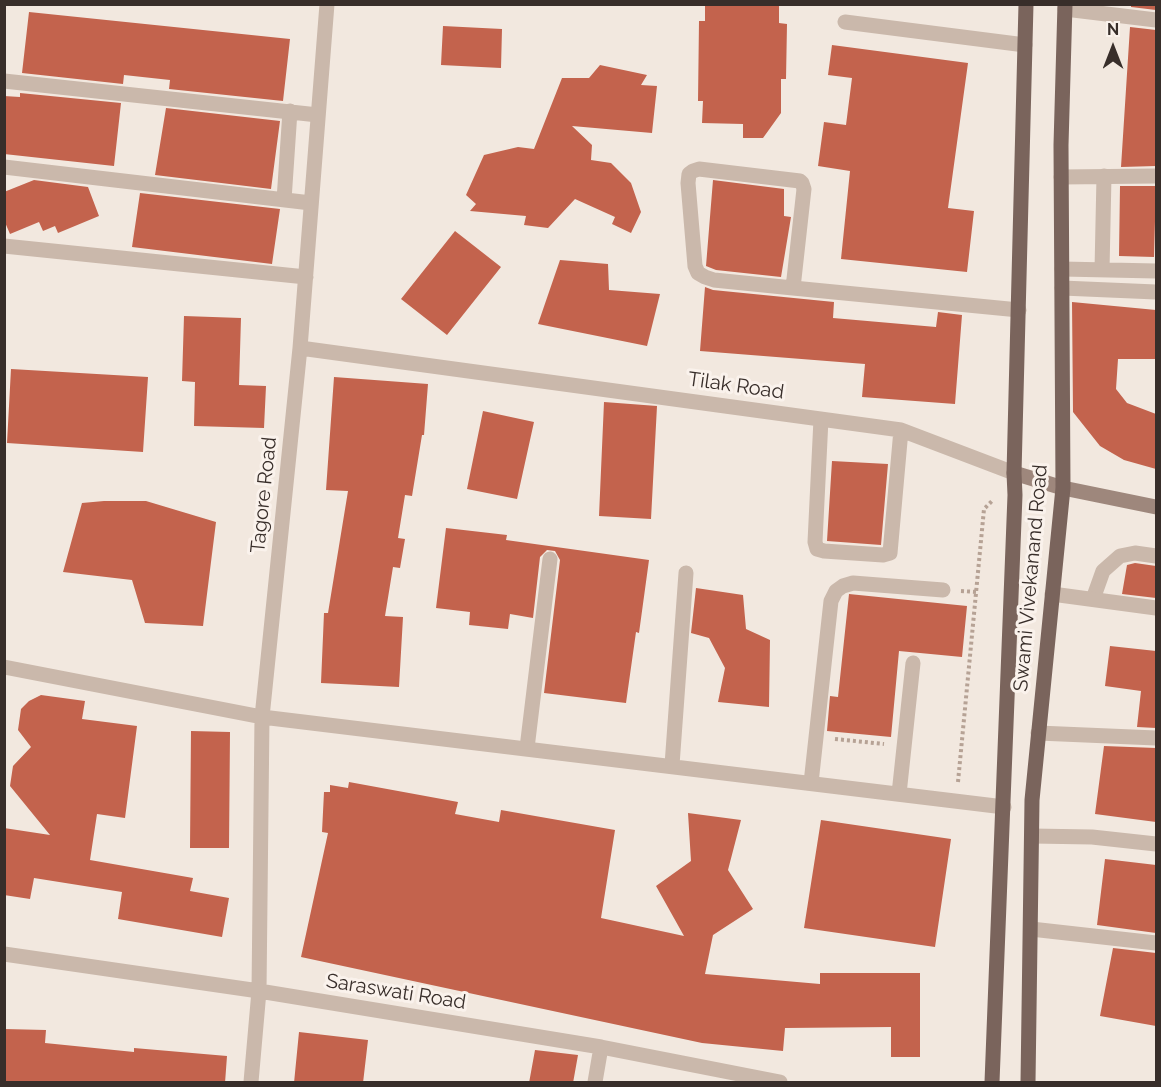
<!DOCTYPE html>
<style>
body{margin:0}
#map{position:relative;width:1161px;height:1087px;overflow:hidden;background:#f2e8df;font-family:Raleway,sans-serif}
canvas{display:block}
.frame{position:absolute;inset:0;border:6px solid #382e2a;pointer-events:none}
.north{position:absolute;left:1083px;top:18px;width:60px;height:60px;-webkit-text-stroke:4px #faf2ec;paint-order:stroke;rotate:0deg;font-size:16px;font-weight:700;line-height:24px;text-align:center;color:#382e2a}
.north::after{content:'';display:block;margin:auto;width:21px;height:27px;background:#382e2a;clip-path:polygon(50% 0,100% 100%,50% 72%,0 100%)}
</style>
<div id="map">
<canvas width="1161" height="1087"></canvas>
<div class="frame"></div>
<div class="north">N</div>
</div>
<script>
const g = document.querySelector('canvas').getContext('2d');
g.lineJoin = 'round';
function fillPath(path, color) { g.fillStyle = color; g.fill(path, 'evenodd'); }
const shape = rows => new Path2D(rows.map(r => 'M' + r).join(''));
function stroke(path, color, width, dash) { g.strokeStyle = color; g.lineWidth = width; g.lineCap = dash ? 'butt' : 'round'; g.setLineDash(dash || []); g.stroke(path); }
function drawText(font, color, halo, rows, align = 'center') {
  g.font = font + ' Raleway,sans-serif'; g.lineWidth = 6; g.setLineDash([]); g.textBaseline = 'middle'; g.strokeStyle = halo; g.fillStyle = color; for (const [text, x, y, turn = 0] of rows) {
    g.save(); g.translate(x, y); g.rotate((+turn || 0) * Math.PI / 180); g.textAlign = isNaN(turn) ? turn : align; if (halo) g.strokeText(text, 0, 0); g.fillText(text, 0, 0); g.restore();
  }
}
const building = shape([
 [705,4,779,4,779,23,787,24,786,79,781,79,781,113,763,138,743,138,743,124,702,123,703,101,698,101,699,21,705,21],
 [1131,4,1156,4,1156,10,1131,7],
 [29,12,290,39,283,101,169,89,170,80,124,75,123,84,22,73],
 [443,26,502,29,501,68,441,65],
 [1130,27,1156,30,1156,166,1121,167],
 [832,45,968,63,948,208,974,211,967,272,841,259,850,171,818,166,824,122,846,125,852,78,828,75],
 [600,65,647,75,641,85,657,86,652,133,572,126,592,145,591,160,611,163,631,183,641,212,631,233,612,224,615,217,575,199,548,228,524,225,526,216,470,211,476,204,466,195,484,155,518,147,534,149,562,78,589,78],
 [20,93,121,103,114,166,4,154,4,96,20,97],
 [166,108,280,121,271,189,155,175],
 [34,180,88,187,99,216,58,233,55,226,43,231,39,222,10,234,4,220,4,192],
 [713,180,784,189,784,216,791,217,781,277,716,270,706,266],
 [1120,186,1156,186,1154,257,1119,256],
 [140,193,280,209,272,264,132,247],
 [455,231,501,267,447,335,401,299],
 [560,260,608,264,609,290,660,294,647,346,538,324],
 [705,287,713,290,834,302,833,318,936,327,938,312,962,315,955,404,862,397,865,364,700,351],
 [1072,302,1156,310,1156,359,1118,359,1116,389,1127,403,1156,414,1156,469,1124,460,1100,446,1073,412],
 [184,316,241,318,239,385,266,386,264,428,194,426,195,382,182,381],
 [11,369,148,377,143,452,7,443],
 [334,377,428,384,424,435,422,435,412,496,405,495,398,538,405,539,400,568,393,567,385,616,403,617,399,687,321,683,324,613,328,613,348,491,326,490],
 [604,402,657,406,651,519,599,516],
 [483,411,534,422,517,499,467,489],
 [832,461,888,464,881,545,827,541],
 [104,501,146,501,216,522,203,626,145,623,132,580,63,572,82,503],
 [446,528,507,535,506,540,649,560,639,633,636,632,626,703,544,693,560,560,555,551,547,550,540,557,533,618,510,614,508,629,469,625,470,612,436,608],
 [1135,563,1156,566,1156,598,1122,594,1127,565],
 [696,588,743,595,746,629,770,640,769,707,718,702,725,668,709,638,691,633],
 [849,594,967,606,962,657,899,651,891,737,827,731,830,696,838,697],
 [1110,646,1156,651,1156,728,1137,727,1141,691,1105,686],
 [41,695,85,701,82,719,137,726,125,818,97,814,90,860,193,878,190,891,229,898,222,937,118,919,122,892,34,878,30,899,4,895,4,828,50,835,10,786,13,766,31,747,18,730,21,709,29,701],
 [191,731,230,732,229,848,190,848],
 [1104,746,1156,748,1156,822,1095,814],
 [349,782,458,802,455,814,499,822,501,810,615,830,601,918,684,936,656,886,691,861,688,813,741,820,728,870,753,909,713,935,705,974,820,984,820,973,920,973,920,1057,891,1057,891,1027,785,1028,783,1051,702,1043,301,957,328,833,322,832,324,792,330,792,330,785,348,788],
 [821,820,951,839,935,947,804,928],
 [1105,859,1156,865,1156,933,1097,925],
 [1113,948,1156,953,1156,1026,1100,1016],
 [4,1029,46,1030,45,1043,134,1052,134,1048,227,1056,225,1083,4,1083],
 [299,1032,368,1040,363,1083,294,1083],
 [535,1050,578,1055,573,1083,529,1083]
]);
const path = shape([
 [961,591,977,592],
 [835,739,884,744],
 [958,782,984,509,993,500]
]);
const lane = shape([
 [1065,9,1156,20],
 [845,22,1025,45],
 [1093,599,1103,571,1120,556,1135,553,1156,556],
 [527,748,550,559]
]);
const street = shape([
 [4,81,318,115],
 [4,167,311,203],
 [1061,177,1156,176],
 [284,200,290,111],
 [4,246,306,277],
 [1062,269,1156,271],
 [1102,270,1104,176],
 [793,288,804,189,802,183,800,181,699,169,693,171,689,174,688,183,695,266,698,273,705,277,714,280,793,288,1019,310],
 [1062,288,1156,292],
 [300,348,901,430,1014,473],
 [821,419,815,542,817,549,824,551,883,555,890,553,901,430],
 [1052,594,1156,608],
 [4,667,262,717,1004,807],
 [1038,733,1156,738],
 [672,765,686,573],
 [811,783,831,601,836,591,843,586,853,583,943,590],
 [899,794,913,663],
 [1032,836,1092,837,1156,844],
 [1031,929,1156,943],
 [4,954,259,991,601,1047,780,1082],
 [251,1082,259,991,262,717,300,348,327,4],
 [595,1082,601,1047]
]);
const secondary = shape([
 [1014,473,1063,488,1156,507]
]);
const primary = shape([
 [992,1082,1015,495,1014,473,1026,4],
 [1028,1082,1032,800,1063,488,1061,145,1065,4]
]);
const streetNames = [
 ["Tilak Road",736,386,8],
 ["Tagore Road",264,495,-84],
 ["Swami Vivekanand Road",1031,578,-85],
 ["Saraswati Road",396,992,9]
];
fillPath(building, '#c3634d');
stroke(path, '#b6a295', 4, [3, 3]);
stroke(lane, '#cab8ab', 15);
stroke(street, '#cab8ab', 15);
stroke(secondary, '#9e877c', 15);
stroke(primary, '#7a645c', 15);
drawText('20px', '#382e2a', '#faf2ec', streetNames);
</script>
